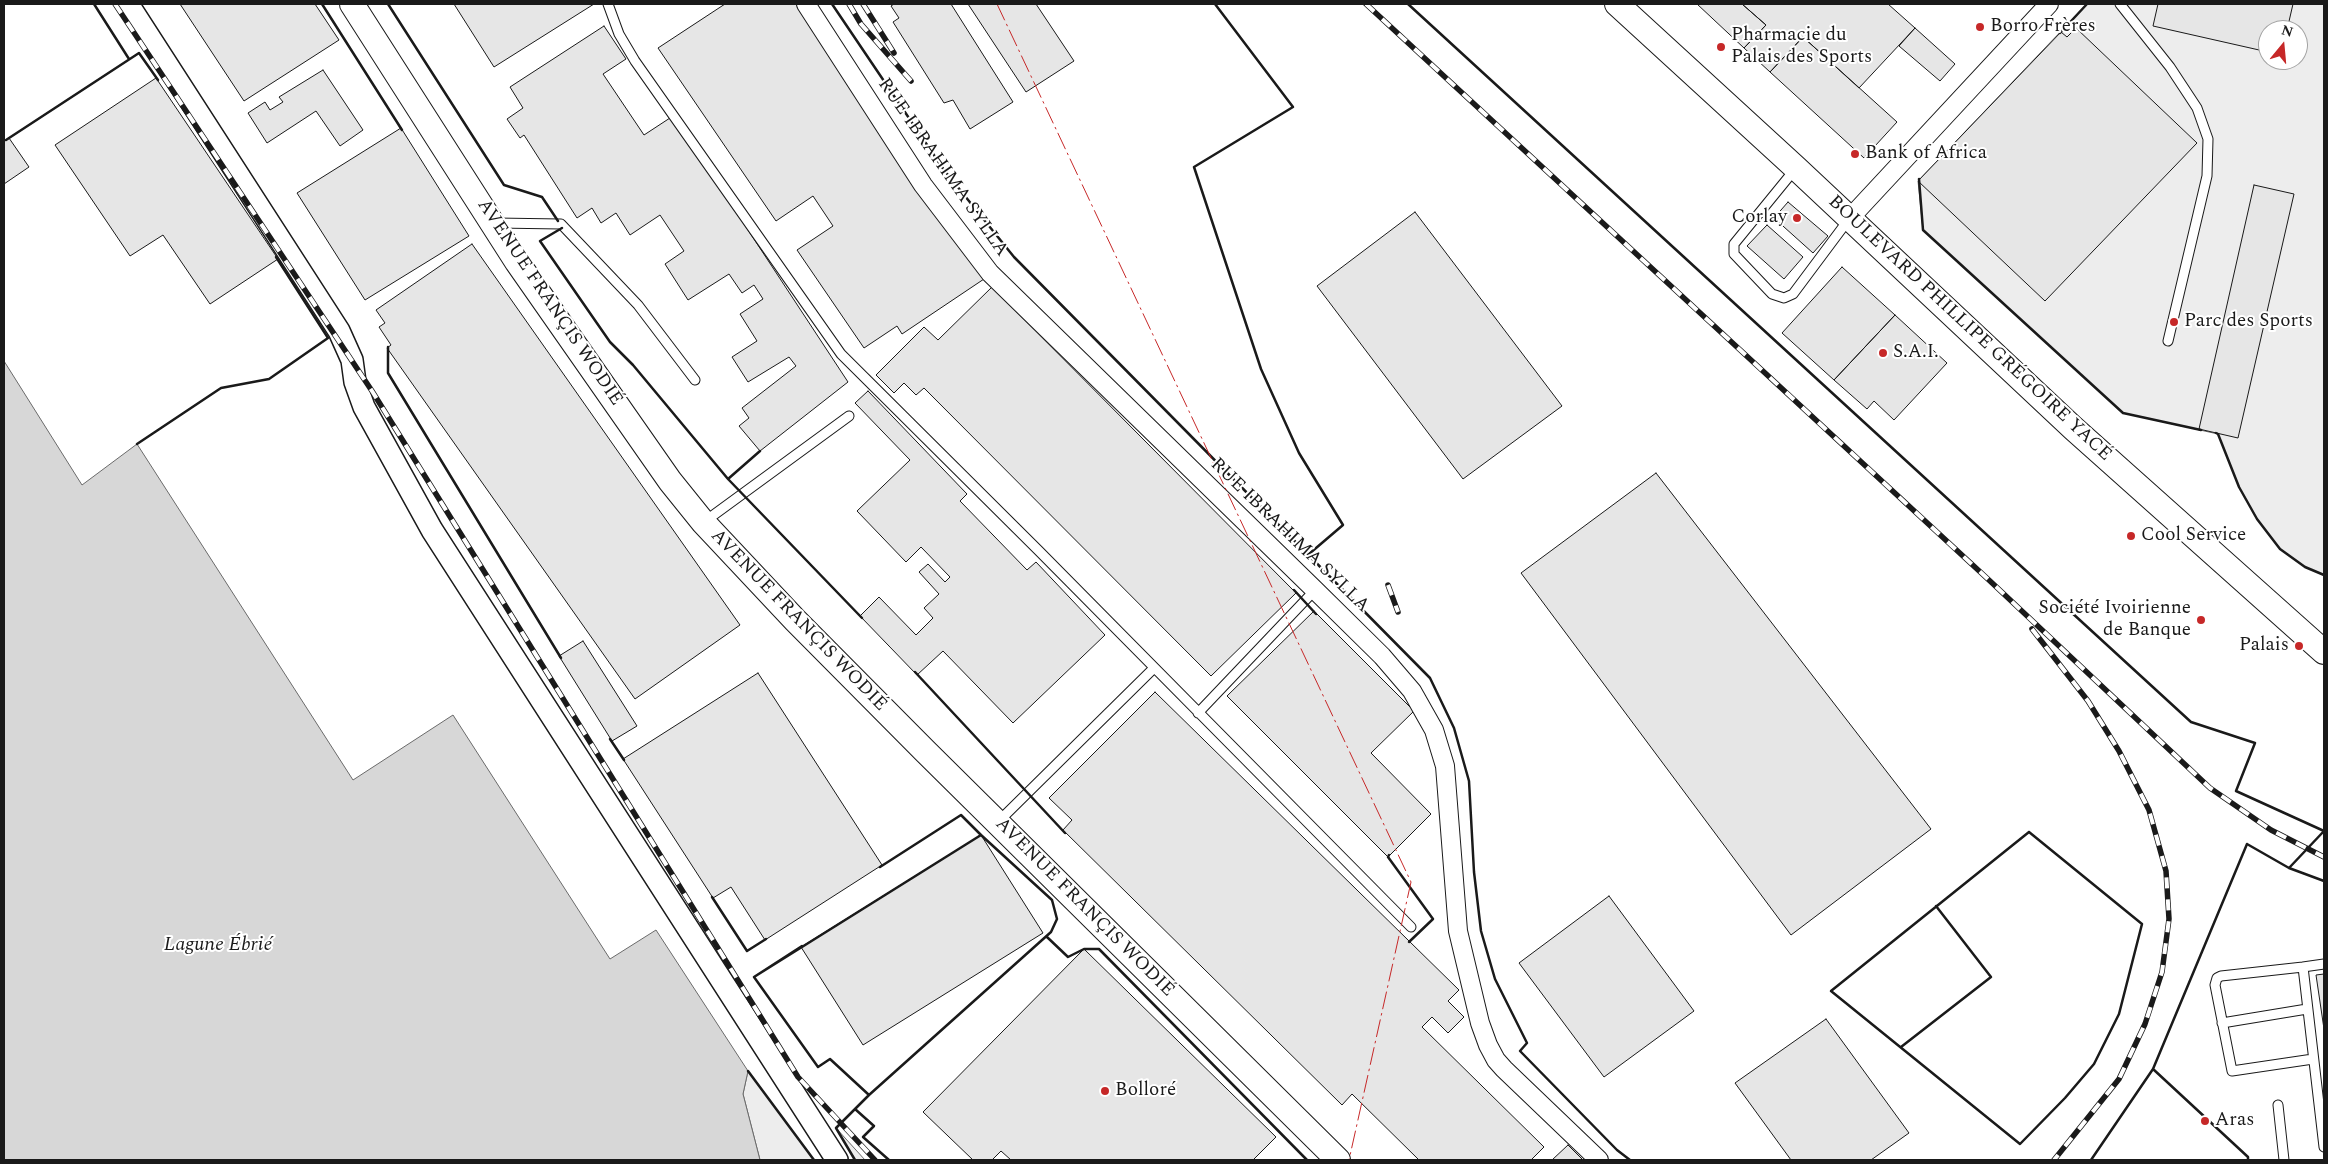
<!DOCTYPE html>
<meta charset="utf-8">
<style>
body{margin:0}
#map{position:relative;width:2328px;height:1164px;overflow:hidden;background:#fff;font-family:Spectral,serif}
canvas{display:block}
.frame{position:absolute;inset:0;border:5px solid #1a1a1a;pointer-events:none}
.north{position:absolute;left:2258px;top:20px;width:50px;height:50px;box-sizing:border-box;background:#fff;border:1px solid #a3a3a3;border-radius:50%;rotate:17deg;font-size:14px;font-weight:700;line-height:20px;text-align:center;color:#1a1a1a}
.north::after{content:'';display:block;margin:auto;width:18px;height:22px;background:#c62828;clip-path:polygon(50% 0,100% 100%,50% 72%,0 100%)}
</style>
<div id="map">
<canvas width="2328" height="1164"></canvas>
<div class="frame"></div>
<div class="north">N</div>
</div>
<script>
const g = document.querySelector('canvas').getContext('2d');
g.lineJoin = 'round';
function fillPath(path, color) { g.fillStyle = color; g.fill(path, 'evenodd'); }
const shape = rows => new Path2D(rows.map(r => 'M' + r).join(''));
function stroke(path, color, width, dash) { g.strokeStyle = color; g.lineWidth = width; g.lineCap = dash ? 'butt' : 'round'; g.setLineDash(dash || []); g.stroke(path); }
function drawText(font, color, halo, rows, align = 'center') {
  g.font = font + ' Spectral,serif'; g.lineWidth = 4; g.setLineDash([]); g.textBaseline = 'middle'; g.strokeStyle = halo; g.fillStyle = color; for (const [text, x, y, turn = 0] of rows) {
    g.save(); g.translate(x, y); g.rotate((+turn || 0) * Math.PI / 180); g.textAlign = isNaN(turn) ? turn : align; if (halo) g.strokeText(text, 0, 0); g.fillText(text, 0, 0); g.restore();
  }
}
const built = shape([
 [2087,4,2324,4,2324,575,2305,567,2280,549,2257,519,2239,487,2218,434,2123,413,1923,230,1918,181,2087,4],
 [2268,30,2298,30,2298,60,2268,60,2268,30],
 [748,1071,814,1160,760,1160,743,1094,748,1071],
 [836,1128,865,1160,855,1160,836,1128]
]);
const water = shape([
 [4,361,82,485,137,444,353,780,453,715,610,959,656,930,748,1071,743,1094,760,1160,4,1160,4,361]
]);
const building = shape([
 [180,4,315,4,339,40,244,101,180,4],
 [454,4,594,4,494,67,454,4],
 [725,4,796,4,984,279,902,334,897,326,864,348,797,250,833,226,813,196,776,221,658,48,725,4],
 [894,4,951,4,1013,102,970,129,953,100,944,103,893,22,899,18,891,6,894,4],
 [968,4,1036,4,1074,61,1026,92,968,4],
 [1697,4,1742,4,1766,25,1744,48,1697,4],
 [1742,4,1888,4,1915,28,1859,88,1803,37,1770,72,1744,48,1766,25,1742,4],
 [2158,4,2293,4,2287,30,2268,30,2268,52,2153,26,2158,4],
 [604,26,626,59,603,74,644,135,673,116,848,382,760,451,739,426,749,418,742,408,796,366,789,357,748,382,732,357,757,341,740,314,763,299,754,285,742,293,729,274,688,300,665,264,684,251,660,215,630,235,616,213,601,223,592,208,577,218,524,135,520,138,507,119,523,108,510,87,604,26],
 [1915,28,1955,64,1940,81,1899,46,1915,28],
 [2076,28,2197,143,2045,301,1918,181,2061,32,2067,37,2076,28],
 [1803,37,1897,122,1864,158,1770,72,1803,37],
 [323,70,363,130,340,146,316,111,267,143,248,113,265,102,270,110,283,102,279,97,323,70],
 [156,78,278,259,210,304,163,235,130,256,55,145,156,78],
 [401,128,469,236,365,300,297,193,401,128],
 [9,138,29,167,4,184,4,141,9,138],
 [2254,185,2294,194,2238,438,2199,429,2254,185],
 [1788,202,1828,236,1813,253,1774,218,1788,202],
 [1415,212,1562,406,1463,479,1317,286,1415,212],
 [1767,225,1803,257,1784,279,1747,246,1767,225],
 [472,244,740,625,635,699,387,348,391,345,379,327,385,323,376,310,472,244],
 [1842,267,1895,315,1834,380,1782,333,1842,267],
 [992,287,1296,593,1211,676,924,388,916,395,904,383,894,393,876,375,924,327,938,340,992,287],
 [1895,315,1947,363,1894,420,1874,401,1867,409,1834,380,1895,315],
 [868,391,967,494,960,501,1027,570,1036,562,1105,635,1013,723,943,651,917,675,860,616,879,597,916,635,933,618,924,608,939,594,919,572,928,564,945,582,950,577,921,547,906,562,857,511,910,460,855,403,868,391],
 [1656,473,1931,829,1791,935,1521,573,1656,473],
 [1314,611,1414,711,1371,753,1431,814,1388,857,1227,696,1314,611],
 [583,641,637,726,612,741,559,656,583,641],
 [758,673,882,865,765,940,731,887,713,898,623,759,758,673],
 [1155,692,1459,990,1448,1001,1464,1017,1448,1033,1432,1017,1422,1027,1544,1147,1531,1160,1419,1160,1352,1094,1342,1105,1063,830,1072,820,1049,798,1155,692],
 [981,835,1043,933,863,1045,801,947,981,835],
 [1609,896,1694,1011,1604,1077,1519,963,1609,896],
 [1084,949,1276,1137,1253,1160,1011,1160,1001,1151,992,1160,973,1160,923,1112,1084,949],
 [2324,974,2324,1029,2316,975,2324,974],
 [1826,1019,1909,1133,1871,1160,1791,1160,1735,1083,1826,1019],
 [1568,1145,1583,1160,1552,1160,1568,1145]
]);
const service = shape([
 [608,4,619,34,635,61,841,354,1039,551,1411,927],
 [2120,4,2170,67,2197,108,2208,139,2207,176,2168,341],
 [1796,168,1734,244,1734,254,1772,294,1784,298,1793,294,1849,219],
 [496,223,561,224,638,305,695,380],
 [704,522,849,416],
 [1198,713,1315,590],
 [998,822,1154,668],
 [2324,964,2303,967,2324,1147],
 [2303,967,2221,976,2217,978,2215,985,2232,1071,2313,1059],
 [2222,1023,2307,1009],
 [2278,1105,2284,1160]
]);
const minor = shape([
 [806,4,923,185,990,273,1315,590,1382,656,1412,691,1434,730,1445,766,1458,931,1480,1023,1488,1045,1496,1060,1504,1069,1599,1160],
 [1850,218,2049,4]
]);
const tertiary = shape([
 [128,4,339,331,352,360,355,382,364,407,432,530,837,1160]
]);
const secondary = shape([
 [352,4,517,262,670,481,703,522,795,620,925,751,1338,1160],
 [1617,4,1796,168,2073,428,2324,652]
]);
const rail = shape([
 [115,4,372,391,798,1077,875,1160],
 [849,4,861,24,911,81],
 [863,4,894,53],
 [1366,4,1990,581,2210,788,2271,830,2324,857],
 [1388,585,1398,612],
 [2032,629,2088,701,2119,751,2149,810,2166,871,2169,919,2162,972,2145,1024,2119,1079,2054,1160]
]);
const wall = shape([
 [94,4,129,59],
 [322,4,402,130],
 [388,4,504,185,542,197,558,221],
 [832,4,944,170,1014,257,1430,678,1454,728,1469,781,1474,872,1481,931,1495,979,1527,1043,1520,1051,1617,1150,1630,1160],
 [1215,4,1293,107,1194,167,1261,369,1299,453,1343,525,1309,554],
 [1408,4,2191,722,2255,743,2236,791,2324,831],
 [2060,33,2087,4],
 [6,140,139,53,158,80],
 [1919,179,1923,230,2123,413,2201,430],
 [562,228,540,241,610,342,633,365,728,479,862,618],
 [388,347,388,373,561,658],
 [2216,433,2218,434,2239,487,2257,519,2280,549,2305,567,2324,575],
 [137,444,221,388,269,379,328,338,276,257],
 [728,479,760,451],
 [1294,590,1316,614],
 [915,672,1065,833],
 [610,739,624,760],
 [2029,832,2142,924,2119,1014,2094,1064,2065,1098,2020,1144,1831,991,2029,832],
 [981,835,1052,900,1057,919,1051,932,869,1095,830,1059,818,1067,754,977,981,835],
 [1389,855,1388,857,1433,919,1409,942],
 [880,867,961,815,981,835,979,836],
 [2289,868,2324,831],
 [712,897,747,951,766,939],
 [1047,937,1068,957,1084,949,1099,949,1307,1160],
 [802,946,754,977,818,1067,830,1059,869,1095,836,1128,855,1160],
 [1901,1047,1991,977,1936,906],
 [2153,1069,2248,1157,2248,1160],
 [748,1071,814,1160],
 [855,1109,874,1126,863,1137,889,1160],
 [2091,1160,2153,1069,2247,844,2289,868,2324,881]
]);
const power = shape([
 [997,4,1411,882,1349,1160]
]);
const markers = [
 [1980,27,5,"#c62828"],
 [1721,47,5,"#c62828"],
 [1855,154,5,"#c62828"],
 [1797,218,5,"#c62828"],
 [2174,322,5,"#c62828"],
 [1883,353,5,"#c62828"],
 [2131,536,5,"#c62828"],
 [2201,620,5,"#c62828"],
 [2299,646,5,"#c62828"],
 [1105,1091,5,"#c62828"],
 [2205,1121,5,"#c62828"]
];
const poiNames = [
 ["Borro Frères",1990,27],
 ["Pharmacie du",1731,36],
 ["Palais des Sports",1731,58],
 ["Bank of Africa",1865,154],
 ["Corlay",1787,218,"right"],
 ["Parc des Sports",2184,322],
 ["S.A.I.",1893,353],
 ["Cool Service",2141,536],
 ["Société Ivoirienne",2191,609,"right"],
 ["de Banque",2191,631,"right"],
 ["Palais",2289,646,"right"],
 ["Bolloré",1115,1091],
 ["Aras",2215,1121]
];
const streetNames = [
 ["RUE IBRAHIMA SYLLA",942,168,55],
 ["AVENUE FRANÇIS WODIÉ",549,303,56],
 ["BOULEVARD PHILLIPE GRÉGOIRE YACÉ",1969,329,43],
 ["RUE IBRAHIMA SYLLA",1289,536,44],
 ["AVENUE FRANÇIS WODIÉ",798,621,46],
 ["AVENUE FRANÇIS WODIÉ",1084,908,45]
];
const waterNames = [
 ["Lagune Ébrié",218,946]
];
fillPath(built, '#ededed');
stroke(built, '#6a6a6a', 1);
fillPath(water, '#d7d7d7');
stroke(water, '#6a6a6a', 1);
fillPath(building, '#e6e6e6');
stroke(building, '#1a1a1a', 1);
stroke(service, '#1a1a1a', 11);
stroke(minor, '#1a1a1a', 20);
stroke(tertiary, '#1a1a1a', 24);
stroke(secondary, '#1a1a1a', 26);
stroke(service, '#fff', 9);
stroke(minor, '#fff', 18);
stroke(tertiary, '#fff', 21);
stroke(secondary, '#fff', 24);
stroke(rail, '#1a1a1a', 5.5);
stroke(rail, '#fff', 4, [11]);
stroke(wall, '#1a1a1a', 2.5);
stroke(power, '#c62828', 1, [18, 4, 2.5, 4]);
for (const [x, y, r, color] of markers) { const dot = new Path2D(); dot.arc(x, y, r, 0, 2 * Math.PI); g.fillStyle = color; g.fill(dot); stroke(dot, '#fff', 2); }
drawText('19px', '#1a1a1a', '#fff', poiNames, 'left');
drawText('19px', '#1a1a1a', '#fff', streetNames);
drawText('italic 20px', '#1a1a1a', '#fff', waterNames);
</script>
